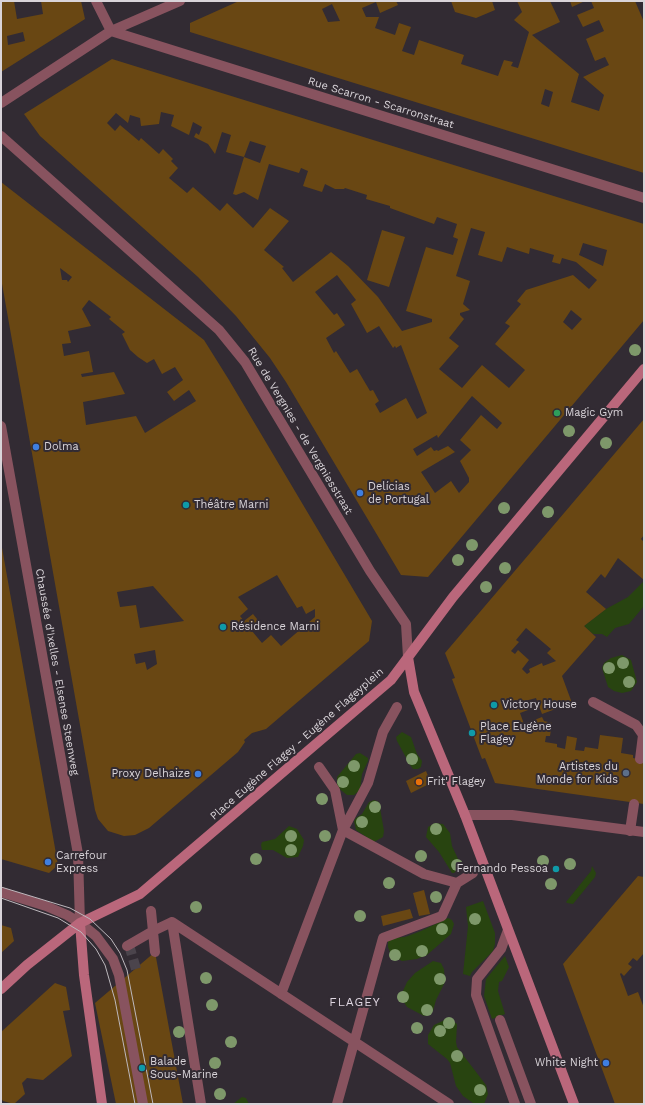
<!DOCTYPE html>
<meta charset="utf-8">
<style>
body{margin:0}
#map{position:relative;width:645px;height:1105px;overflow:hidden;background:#322b33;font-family:"Work Sans",sans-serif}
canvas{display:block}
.frame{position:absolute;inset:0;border:2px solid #d9d4d9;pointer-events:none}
</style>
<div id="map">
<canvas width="645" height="1105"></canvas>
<div class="frame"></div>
</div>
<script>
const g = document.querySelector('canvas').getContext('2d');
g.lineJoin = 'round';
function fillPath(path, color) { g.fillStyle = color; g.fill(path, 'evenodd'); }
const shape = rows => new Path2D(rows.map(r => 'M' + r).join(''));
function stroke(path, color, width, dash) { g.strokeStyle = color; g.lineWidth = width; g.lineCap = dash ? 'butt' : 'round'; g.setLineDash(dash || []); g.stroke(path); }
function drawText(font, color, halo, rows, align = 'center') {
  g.font = font + ' "Work Sans",sans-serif'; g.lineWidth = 4; g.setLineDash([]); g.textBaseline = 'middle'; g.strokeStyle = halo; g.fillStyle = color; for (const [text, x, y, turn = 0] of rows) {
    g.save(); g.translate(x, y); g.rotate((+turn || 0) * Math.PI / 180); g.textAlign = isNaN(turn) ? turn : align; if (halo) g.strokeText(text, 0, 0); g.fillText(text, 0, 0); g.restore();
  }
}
const green = shape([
 [644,581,644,606,629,624,615,628,607,637,602,634,593,634,584,626,606,609,628,597],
 [622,655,631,660,637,682,631,691,622,693,614,691,608,687,602,668,604,663,611,658],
 [402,732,411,737,417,754,422,761,421,767,418,769,413,769,410,765,397,741,396,737],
 [360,753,368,758,368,761,362,774,360,790,354,795,347,795,337,787,337,777,356,754],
 [374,800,379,802,384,831,383,837,374,842,356,830,354,821,356,818,362,814,369,802],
 [435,823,443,824,450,833,452,846,459,861,459,868,454,873,452,873,439,852,426,837,428,827],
 [289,826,297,829,304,840,303,846,298,857,287,858,273,850,262,850,261,845,262,842,275,839],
 [592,866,596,873,595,877,573,904,567,903,566,902,591,871],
 [483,901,495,933,495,944,493,951,472,972,470,976,463,974,468,926,466,907],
 [448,918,452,920,454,924,451,934,427,955,417,959,402,961,391,955,388,947,388,941,392,938,405,937,421,931],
 [505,956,509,967,502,981,499,982,498,991,505,1014,492,1019,484,996,486,979],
 [433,961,441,963,444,969,445,982,436,1000,433,1011,424,1016,407,1007,403,1001,402,993,407,982,415,973],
 [449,1018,457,1024,456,1042,457,1047,486,1085,488,1094,484,1104,473,1103,463,1096,456,1086,450,1063,447,1059,428,1044,428,1035,434,1025],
 [242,1097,246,1098,249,1104,233,1104]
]);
const building = shape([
 [1,1,14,1,17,19,43,14,41,1,81,1,85,19,1,72],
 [23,32,25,41,8,45,7,36],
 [239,1,396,1,398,5,380,13,376,2,362,8,366,17,379,17,375,28,395,35,399,23,411,27,402,51,414,55,419,40,464,55,461,64,498,76,504,60,513,62,511,66,518,68,529,32,514,20,522,12,517,1,550,1,560,22,532,35,579,74,571,102,599,111,604,95,583,77,609,65,605,57,595,61,586,39,604,31,599,20,583,27,577,15,594,8,591,1,635,1,644,22,644,173,190,32,190,23],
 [332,4,340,21,328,22,322,9],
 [545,89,553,92,549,107,541,104],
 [451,1,492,1,495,10,476,18,455,12],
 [570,1,585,1,572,7],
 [112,59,644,224,644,320,428,577,401,575,286,382,270,358,236,316,198,277,40,136,24,114],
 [161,112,174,115,171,126,189,135,193,122,202,127,199,135,196,133,194,137,208,144,215,154,222,132,231,135,226,152,244,157,250,141,266,146,260,163,244,157,233,194,236,195,244,192,258,200,269,164,299,173,301,168,308,171,303,186,322,192,325,184,335,189,344,189,345,188,367,195,366,199,390,206,390,208,434,224,437,217,457,224,453,237,458,239,453,255,426,247,406,311,432,319,432,322,402,331,378,297,348,266,331,252,293,282,282,268,284,267,264,250,289,221,270,208,253,228,227,203,220,211,193,187,187,193,169,178,178,168,171,161,173,159,163,149,159,154,141,138,139,141,120,125,115,131,107,123,116,113,128,123,130,115,140,118,141,126,159,124],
 [471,228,485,232,478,255,502,262,507,247,529,254,530,248,554,255,552,262,560,264,562,258,576,262,597,280,589,289,573,275,526,290,517,301,521,304,505,323,510,326,495,344,525,370,509,388,482,365,462,388,439,369,459,346,449,338,464,319,460,315,460,313,470,310,463,304,470,281,456,276],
 [583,243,607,250,603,266,579,255],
 [337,275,356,300,351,304,367,333,379,326,393,348,395,346,396,348,401,345,427,413,417,419,406,398,380,413,375,404,379,401,373,390,370,391,357,369,350,373,336,351,334,353,326,338,345,325,337,313,334,315,315,292],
 [571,310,582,319,572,330,563,322],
 [472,396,502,423,497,429,481,415,460,440,471,450,460,461,469,478,469,482,459,493,451,481,435,493,421,472,455,452,448,446,438,451,437,450,434,451,431,447,417,456,413,449,437,435,438,438],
 [1,182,204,340,229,380,372,621,369,641,266,729,252,733,244,740,245,742,238,752,149,828,135,835,124,836,108,831,98,819,95,810,1,278],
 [60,268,72,277,68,282,67,280,62,280],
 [89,300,111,317,109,319,125,332,122,334,130,350,138,357,147,363,154,359,162,374,175,367,183,380,167,392,174,401,189,390,196,401,145,433,136,416,86,425,83,402,125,394,114,372,82,377,81,374,93,372,89,351,64,356,62,344,71,343,68,331,91,326,82,309],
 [277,575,297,608,302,606,306,614,315,609,315,617,281,646,271,635,262,643,252,631,261,624,253,614,244,621,240,616,248,609,238,597],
 [153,586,184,621,140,628,136,605,120,607,117,592],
 [155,650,157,664,147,670,145,662,136,664,134,654],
 [382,230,405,237,389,287,367,280],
 [644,419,644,535,641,539,644,542,644,580,618,558,605,578,601,574,586,592,606,609,584,626,596,637,562,676,572,703,542,714,536,698,525,701,528,710,520,713,524,724,542,717,544,721,552,723,550,736,546,736,545,742,557,744,557,747,565,749,567,736,577,738,575,750,584,751,585,747,598,749,600,735,623,738,621,753,633,755,633,758,644,760,644,804,495,783,485,758,482,759,452,679,455,678,445,653],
 [526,628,551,649,547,653,556,661,543,666,542,663,529,669,530,672,527,674,522,669,529,660,518,650,515,654,511,651,519,642,516,640],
 [1,542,58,865,49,873,1,859],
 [426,771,431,783,411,793,406,781],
 [638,876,644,877,644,953,637,961,633,958,628,964,632,967,624,976,621,973,620,974,628,996,638,992,644,1008,644,1104,615,1104,563,964],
 [424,890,430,914,419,916,413,893],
 [410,909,413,918,383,926,381,916],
 [1,925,11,928,14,941,1,953],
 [155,952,183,1104,116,1104,95,1003],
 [55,983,66,987,70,1010,63,1011,72,1056,43,1080,27,1078,22,1083,25,1094,14,1104,3,1101,1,1098,1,1032]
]);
const pedestrianTunnel = shape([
 [129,945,136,969]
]);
const service = shape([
 [593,702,636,725,643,735,640,759],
 [630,831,634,804],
 [80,923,96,936,113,959,119,975,143,1104],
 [508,930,501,949,477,979,476,995,515,1104],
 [500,1020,531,1104]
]);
const pedestrian = shape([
 [319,767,335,790,343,830,424,874,457,883],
 [151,911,155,952],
 [172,922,449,1104],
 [172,922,201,1104],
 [127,946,153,931,172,922],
 [281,994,343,830,368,783,383,732,397,707],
 [337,1104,383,938,442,916,457,883,473,873]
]);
const minor = shape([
 [96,1,111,31],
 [111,31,644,198],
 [1,103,111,31,180,1],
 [465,815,512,815,644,832]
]);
const tertiary = shape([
 [1,136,219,330,245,362,370,571,406,624,408,657],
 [1,426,78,854,80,923],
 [1,892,46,906,67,915,80,923]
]);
const secondary = shape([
 [408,657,414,692,465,815,574,1104],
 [80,923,84,975,102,1104],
 [1,989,27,965,80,923,140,894,391,680,453,597,644,369]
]);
const tram = shape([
 [1,887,70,908,90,919,111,939,120,953,127,970,153,1104],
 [1,898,58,918,81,932,96,949,105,965,115,1000,135,1104]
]);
const trees = [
 [635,350],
 [569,431],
 [606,443],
 [504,508],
 [548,512],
 [472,545],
 [458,560],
 [505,568],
 [486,587],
 [623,663],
 [609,668],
 [629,682],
 [412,759],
 [354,766],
 [343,782],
 [322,799],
 [375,807],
 [362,822],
 [436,829],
 [291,836],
 [325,836],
 [291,850],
 [421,856],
 [256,859],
 [543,861],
 [570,864],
 [457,865],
 [389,883],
 [551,884],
 [436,897],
 [196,907],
 [360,916],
 [475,919],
 [442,929],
 [422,951],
 [395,955],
 [206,978],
 [440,979],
 [403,997],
 [212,1005],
 [427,1010],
 [449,1023],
 [417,1028],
 [440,1031],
 [179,1032],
 [231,1042],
 [457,1056],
 [215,1063],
 [480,1090],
 [220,1094]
];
const markers = [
 [557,413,4,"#2e9e5b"],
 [36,447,4,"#3f7fe0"],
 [360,493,4,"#3f7fe0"],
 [186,505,4,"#0f9aa8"],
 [223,627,4,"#0f9aa8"],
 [494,705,4,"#0f9aa8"],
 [472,733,4,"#0f9aa8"],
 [626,773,4,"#5c6f8a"],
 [198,774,4,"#3f7fe0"],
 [419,782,4,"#e8710a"],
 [48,862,4,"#3f7fe0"],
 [556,869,4,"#0f9aa8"],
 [606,1063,4,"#3f7fe0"],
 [142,1068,4,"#0f9aa8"]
];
const streetNames = [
 ["Rue Scarron - Scarronstraat",381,103,17],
 ["Rue de Vergnies - de Vergniesstraat",300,431,59],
 ["Chaussée d'Ixelles - Elsense Steenweg",57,672,80],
 ["Place Eugène Flagey - Eugène Flageyplein",297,744,-41]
];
const poiNames = [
 ["Magic Gym",565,413],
 ["Dolma",44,447],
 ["Delícias",368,487],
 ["de Portugal",368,500],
 ["Théâtre Marni",194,505],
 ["Résidence Marni",231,627],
 ["Victory House",502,705],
 ["Place Eugène",480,727],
 ["Flagey",480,740],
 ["Artistes du",618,767,"right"],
 ["Monde for Kids",618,780,"right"],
 ["Proxy Delhaize",190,774,"right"],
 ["Frit' Flagey",427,782],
 ["Carrefour",56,856],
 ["Express",56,869],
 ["Fernando Pessoa",548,869,"right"],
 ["Balade",150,1062],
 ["Sous-Marine",150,1075],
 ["White Night",598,1063,"right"]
];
const neighbourhoodNames = [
 ["FLAGEY",355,1002]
];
fillPath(green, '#284410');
fillPath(building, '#694713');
stroke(pedestrianTunnel, '#4b444c', 10, [10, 5]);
stroke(service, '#88535f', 10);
stroke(pedestrian, '#88535f', 10);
stroke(minor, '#88535f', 10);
stroke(tertiary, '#88535f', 10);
stroke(secondary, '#ba677b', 10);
stroke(tram, '#bdb8bd', 1);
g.fillStyle = '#7e986a';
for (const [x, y] of trees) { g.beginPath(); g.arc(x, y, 6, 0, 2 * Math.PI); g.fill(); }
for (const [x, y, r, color] of markers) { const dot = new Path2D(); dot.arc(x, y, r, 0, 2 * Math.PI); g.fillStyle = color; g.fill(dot); stroke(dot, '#322b33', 1.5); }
drawText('11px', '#d9d4d9', '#322b33', streetNames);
drawText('11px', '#d9d4d9', '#322b33', poiNames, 'left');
g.letterSpacing = '1px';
drawText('12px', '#dfd6e1', '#322b33', neighbourhoodNames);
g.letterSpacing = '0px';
</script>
